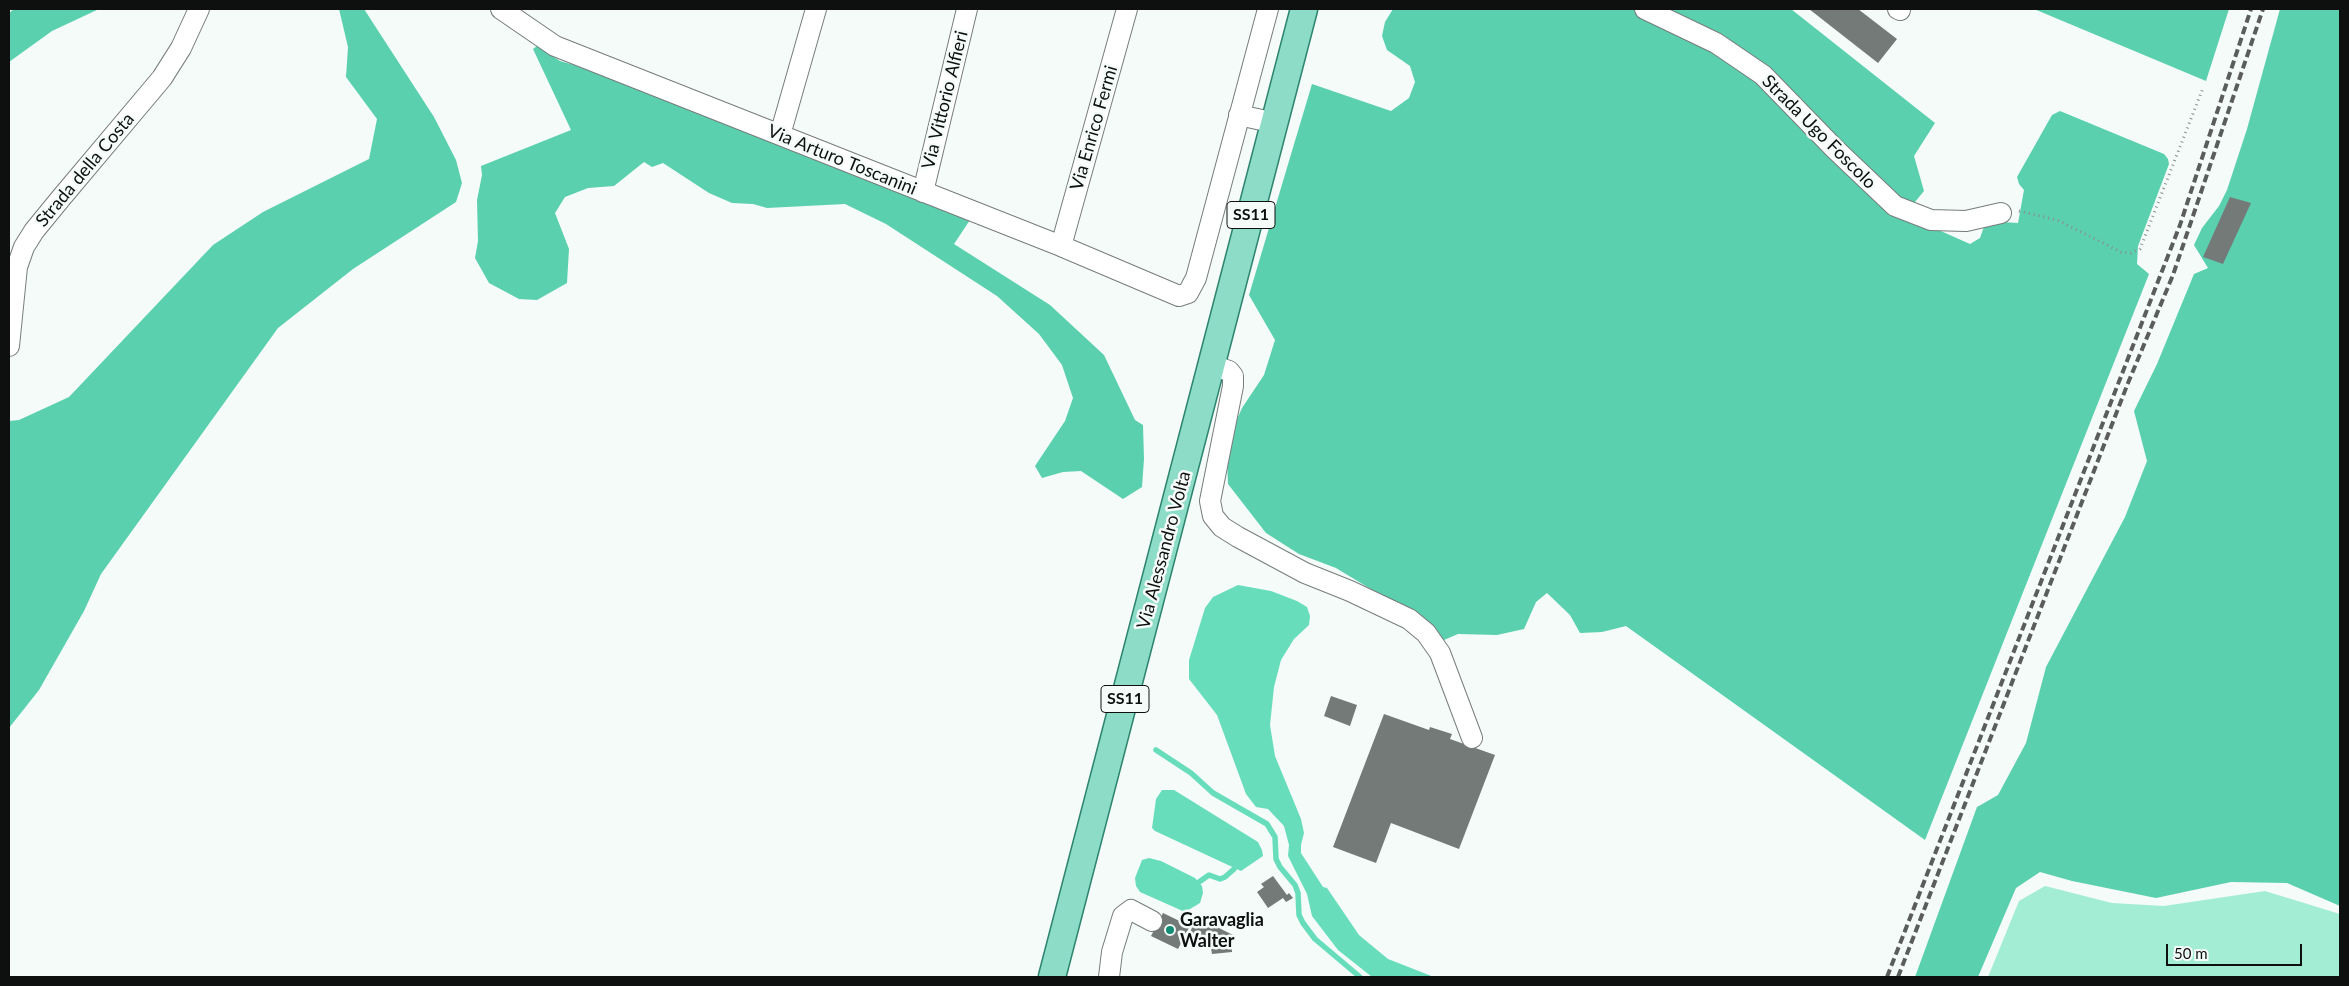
<!DOCTYPE html>
<style>
body{margin:0}
#map{position:relative;width:2349px;height:986px;overflow:hidden;background:#f4fbf8;font-family:Lato,sans-serif}
canvas{display:block}
.frame{position:absolute;inset:0;border:10px solid #0e100f;pointer-events:none}
.scale{position:absolute;left:2166px;top:944px;width:136px;height:22px;box-sizing:border-box;border:2px solid #0e100f;border-top:0;padding-left:6px;font-size:15px;line-height:18px;white-space:nowrap;color:#0e100f;-webkit-text-stroke:4px #f4fbf8;paint-order:stroke}
</style>
<div id="map">
<canvas width="2349" height="986"></canvas>
<div class="frame"></div>
<div class="scale">50 m</div>
</div>
<script>
const g = document.querySelector('canvas').getContext('2d');
g.lineJoin = 'round';
function fillPath(path, color) { g.fillStyle = color; g.fill(path, 'evenodd'); }
const shape = rows => new Path2D(rows.map(r => 'M' + r).join(''));
function stroke(path, color, width, dash) { g.strokeStyle = color; g.lineWidth = width; g.lineCap = dash ? 'butt' : 'round'; g.setLineDash(dash || []); g.stroke(path); }
function drawText(font, color, halo, rows, align = 'center') {
  g.font = font + ' Lato,sans-serif'; g.lineWidth = 5; g.setLineDash([]); g.textBaseline = 'middle'; g.strokeStyle = halo; g.fillStyle = color; for (const [text, x, y, turn = 0] of rows) {
    g.save(); g.translate(x, y); g.rotate((+turn || 0) * Math.PI / 180); g.textAlign = isNaN(turn) ? turn : align; if (halo) g.strokeText(text, 0, 0); g.fillText(text, 0, 0); g.restore();
  }
}
const green = shape([
 [2045,886,2112,903,2164,906,2265,891,2340,914,2340,977,1988,977,2019,901]
]);
const forest = shape([
 [14,9,99,9,52,31,9,62,9,13],
 [339,9,364,9,434,117,456,160,462,183,456,202,353,269,278,328,101,574,84,611,39,690,9,728,9,421,19,420,69,397,213,245,263,212,369,159,377,119,346,77,348,47],
 [1393,9,1791,9,1935,123,1914,156,1924,191,1915,202,1907,220,1934,228,1970,244,1980,238,1986,221,2018,223,2024,190,2019,184,2017,177,2052,115,2060,111,2164,154,2168,159,2169,164,2138,246,2137,264,2149,274,1925,840,1626,626,1602,632,1580,633,1570,615,1547,593,1536,602,1524,629,1497,635,1458,634,1444,640,1414,611,1374,591,1336,568,1299,554,1266,533,1228,484,1227,461,1230,435,1242,408,1264,375,1275,340,1249,295,1312,84,1391,111,1409,98,1415,82,1410,66,1387,50,1382,36,1385,22],
 [2034,9,2229,9,2206,81],
 [2280,9,2340,9,2340,906,2287,883,2231,882,2156,898,2072,881,2040,872,2016,888,1978,977,1915,977,1977,807,1998,795,2026,743,2046,667,2125,517,2147,461,2134,411,2157,364,2194,274,2208,268,2194,245,2202,228,2219,206,2227,190,2247,129],
 [537,46,560,61,595,71,972,217,954,244,1050,305,1104,355,1135,420,1143,425,1144,459,1142,487,1123,499,1081,471,1063,472,1042,478,1035,466,1065,421,1073,398,1062,365,1039,334,997,296,886,224,845,204,767,208,753,204,732,203,709,193,663,163,652,167,644,162,614,186,588,188,565,197,555,213,569,249,567,283,537,300,519,299,489,283,475,258,478,241,477,200,482,175,481,166,571,130,533,49]
]);
const water = shape([
 [1238,585,1271,591,1297,601,1307,607,1310,616,1309,625,1294,639,1281,660,1274,687,1270,725,1275,756,1301,819,1304,833,1301,845,1301,853,1323,887,1327,888,1359,935,1388,959,1434,977,1372,977,1338,950,1312,916,1307,894,1288,856,1289,845,1284,826,1268,809,1256,807,1246,794,1217,715,1189,679,1189,660,1205,608,1213,597],
 [1162,790,1174,790,1258,842,1262,850,1263,856,1241,871,1155,831,1152,828,1156,799],
 [1149,858,1161,861,1195,878,1202,886,1203,893,1200,903,1185,912,1140,892,1136,886,1135,878,1142,860]
]);
const stream = shape([
 [1156,750,1191,773,1213,793,1267,824,1275,837,1276,859,1280,867,1295,885,1298,893,1299,915,1303,923,1315,939,1360,977],
 [1199,882,1209,875,1220,879,1225,877,1234,869]
]);
const building = shape([
 [1809,9,1858,9,1897,39,1878,63],
 [2230,197,2251,203,2223,264,2203,257],
 [1331,696,1357,705,1350,726,1324,716],
 [1384,714,1429,730,1430,727,1452,734,1450,739,1495,755,1459,849,1391,823,1376,863,1333,847],
 [1273,876,1287,895,1289,893,1293,898,1286,902,1283,898,1268,908,1257,892,1264,887,1261,884],
 [1163,913,1190,926,1178,949,1151,936],
 [1197,917,1233,935,1229,947,1232,947,1232,952,1212,954,1211,948,1215,947,1216,942,1211,939,1209,943,1190,932]
]);
const path = shape([
 [2019,211,2057,220,2121,252,2131,253,2140,249,2203,88]
]);
const minor = shape([
 [501,9,555,46,1061,246,1179,296,1188,293,1196,278,1268,9],
 [1645,9,1716,43,1763,75,1835,149,1895,206,1931,220,1966,221,2001,213],
 [1898,9,1900,10],
 [1239,115,1275,123],
 [780,135,816,9],
 [923,192,967,9],
 [1061,246,1127,9],
 [9,346,17,267,24,247,34,231,61,198,162,78,181,48,199,9],
 [1212,365,1229,371,1233,376,1233,386,1210,501,1213,516,1222,527,1238,537,1305,573,1350,591,1409,619,1426,633,1440,653,1472,738],
 [1109,977,1112,952,1123,916,1131,910,1152,921]
]);
const major = shape([
 [1052,977,1304,9]
]);
const rail = shape([
 [1887,977,2180,225,2251,9],
 [1898,977,2128,383,2173,275,2263,9]
]);
const markers = [
 [1170,930,5,"#108d72"]
];
const shields = [
 [1251,215,48],
 [1125,699,48]
];
const shieldNames = [
 ["SS11",1251,215],
 ["SS11",1125,699]
];
const streetNames = [
 ["Via Vittorio Alfieri",945,100,-76],
 ["Via Enrico Fermi",1094,128,-74],
 ["Strada Ugo Foscolo",1819,132,45],
 ["Via Arturo Toscanini",842,160,22],
 ["Strada della Costa",85,170,-50],
 ["Via Alessandro Volta",1164,550,-75]
];
const poiNames = [
 ["Garavaglia",1180,920],
 ["Walter",1180,941]
];
fillPath(green, '#a3edd5');
fillPath(forest, '#5ad0af');
fillPath(water, '#68ddbc');
stroke(stream, '#68ddbc', 5.5);
fillPath(building, '#747a78');
stroke(minor, '#777d7b', 22);
stroke(major, '#2e856f', 29);
stroke(path, '#898e8c', 3, [1, 4]);
stroke(minor, '#fff', 20);
stroke(major, '#8cdcc7', 26);
stroke(rail, '#5a5d5c', 4, [8, 4]);
for (const [x, y, r, color] of markers) { const dot = new Path2D(); dot.arc(x, y, r, 0, 2 * Math.PI); g.fillStyle = color; g.fill(dot); stroke(dot, '#f4fbf8', 2); }
for (const [x, y, w] of shields) { const box = new Path2D(); box.roundRect(x - w / 2, y - 13.5, w, 27, 4); g.fillStyle = '#f4fbf8'; g.fill(box); stroke(box, '#0e100f', 1); }
drawText('bold 16px', '#0e100f', null, shieldNames);
drawText('18px', '#0e100f', '#f4fbf8', streetNames);
drawText('bold 18px', '#0e100f', '#f4fbf8', poiNames, 'left');
</script>
